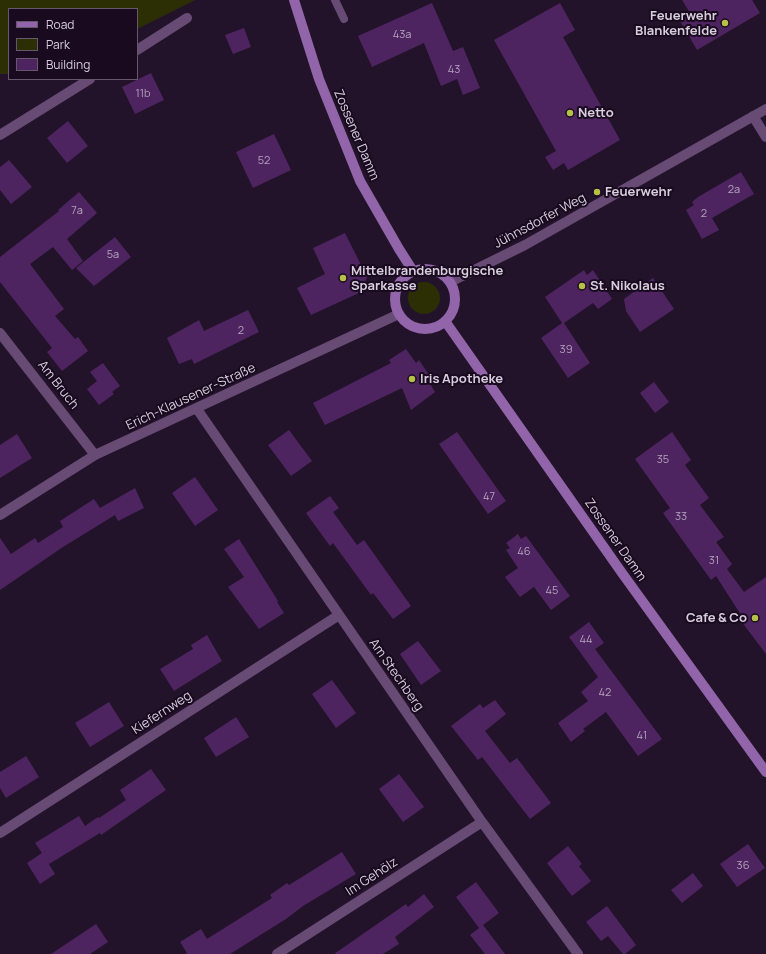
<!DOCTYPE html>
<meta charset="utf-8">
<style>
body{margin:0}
#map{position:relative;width:766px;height:954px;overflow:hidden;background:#23132a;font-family:Manrope,sans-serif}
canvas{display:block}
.legend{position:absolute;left:8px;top:8px;width:130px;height:72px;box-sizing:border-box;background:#190a20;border:1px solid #65586b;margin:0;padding:5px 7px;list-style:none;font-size:12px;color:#d7cddc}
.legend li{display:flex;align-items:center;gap:8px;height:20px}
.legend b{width:20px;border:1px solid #65586b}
</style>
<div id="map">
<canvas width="766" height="954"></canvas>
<ul class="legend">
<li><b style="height:5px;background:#9265aa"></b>Road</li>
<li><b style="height:11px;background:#2c2f04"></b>Park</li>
<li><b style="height:11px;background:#4d2460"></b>Building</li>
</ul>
</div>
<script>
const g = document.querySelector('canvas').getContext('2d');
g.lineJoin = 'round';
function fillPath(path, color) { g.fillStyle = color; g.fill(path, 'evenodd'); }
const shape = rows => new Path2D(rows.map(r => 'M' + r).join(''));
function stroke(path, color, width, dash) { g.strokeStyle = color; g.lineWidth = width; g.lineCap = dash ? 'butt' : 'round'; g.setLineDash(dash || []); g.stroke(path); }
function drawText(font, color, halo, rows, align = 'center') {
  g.font = font + ' Manrope,sans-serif'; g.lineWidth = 4; g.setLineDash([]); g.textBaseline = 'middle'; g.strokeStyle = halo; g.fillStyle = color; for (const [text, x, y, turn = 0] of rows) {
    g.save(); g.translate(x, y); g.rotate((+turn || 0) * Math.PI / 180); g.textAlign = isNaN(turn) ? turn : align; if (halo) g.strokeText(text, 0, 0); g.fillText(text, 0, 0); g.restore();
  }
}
const green = shape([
 [0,0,195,0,137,29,137,9,9,9,9,74,0,74],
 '408 298a16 16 0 1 1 32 0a16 16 0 1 1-32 0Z'
]);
const building = shape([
 [682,0,752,0,760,13,697,50,679,19,690,13],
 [432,3,453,51,463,47,480,88,463,95,457,79,441,86,424,43,372,67,358,36],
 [560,3,575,30,563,37,620,140,568,170,564,163,553,170,545,157,556,151,494,40],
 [244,28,251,47,233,54,225,35],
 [151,73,164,100,135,114,122,87],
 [68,121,88,146,67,163,47,138],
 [274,134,291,170,253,188,236,152],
 [9,160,32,187,11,204,0,190,0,167],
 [741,172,754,194,712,218,719,230,702,239,686,210,694,205,692,202,698,197],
 [79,192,97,213,67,239,83,261,72,270,53,247,30,264,64,309,55,316,75,339,78,337,88,351,62,371,47,352,52,348,0,282,0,257,59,211,58,210],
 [345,233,367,277,361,292,311,315,297,288,325,274,313,248],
 [115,237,131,257,94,286,76,268],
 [584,270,587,275,593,270,612,299,598,309,593,303,564,323,590,363,568,378,541,338,562,323,545,297],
 [653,278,674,309,640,332,626,311,624,299],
 [248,310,259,332,194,364,192,359,179,364,167,338,199,320,204,331],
 [406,349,416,363,419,360,429,375,426,377,435,392,411,410,402,388,325,425,313,403,391,363,389,360],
 [103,363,120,386,112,392,114,394,99,405,87,389,97,381,90,372],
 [654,382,669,402,655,413,640,393],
 [289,430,312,461,291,476,268,445],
 [457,432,506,501,488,514,439,444],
 [672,432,691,460,685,465,709,498,700,505,724,537,716,542,732,564,727,569,744,592,766,577,766,654,738,617,741,615,716,576,711,580,663,513,670,508,635,459],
 [17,434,32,458,0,478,0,445],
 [195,477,218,510,195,526,172,493],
 [135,488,144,508,118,521,115,515,63,547,0,590,0,538,11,554,35,538,38,543,63,527,60,521,94,499,100,508],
 [330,496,339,508,333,512,357,545,364,540,411,606,393,619,373,593,371,595,333,543,330,546,306,513],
 [518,534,521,539,526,536,570,596,551,610,534,587,520,597,505,577,518,568,506,550,510,548,506,543],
 [239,539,278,601,277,602,284,613,259,629,228,587,244,577,224,549],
 [589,622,604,643,595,649,662,739,638,756,606,712,583,729,585,731,571,742,558,723,588,701,581,692,598,677,569,637],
 [207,635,222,661,174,691,160,669,193,649,191,645],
 [418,641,441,671,421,685,400,654],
 [332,680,356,713,336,728,312,694],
 [495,700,506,714,485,731,510,763,517,758,551,803,530,819,482,757,478,760,451,726,480,704,483,708],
 [109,702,124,726,90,747,75,723],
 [236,717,249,737,216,757,204,738],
 [26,756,39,777,6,798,0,788,0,772],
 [151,769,166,790,101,835,100,833,49,864,47,861,55,874,40,884,27,863,42,853,35,843,79,816,85,826,98,817,99,818,126,800,120,790],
 [399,774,424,807,403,822,379,789],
 [748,844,765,868,737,887,720,864],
 [568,846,582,864,579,866,591,881,572,896,547,863],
 [342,852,356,874,303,906,286,919,230,954,185,954,187,953,180,942,201,929,207,939,272,898,270,895,287,883,289,885],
 [693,873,703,886,682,903,671,890],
 [476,882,499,913,479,928,456,897],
 [424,894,434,907,395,937,399,944,383,954,334,954,406,904,408,907],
 [607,906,636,945,625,954,623,954,608,936,601,941,586,922],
 [96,924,108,942,90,954,51,954],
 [483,925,505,954,485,954,470,935]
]);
const service = shape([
 [335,0,344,19]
]);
const minor = shape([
 [137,50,187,18],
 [753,116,766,137],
 [0,135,90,79],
 [450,282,525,245,766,109],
 [0,333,95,455],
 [197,409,482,822,578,954],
 [0,515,95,455,399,314],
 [0,833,339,615],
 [277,954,482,822]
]);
const secondary = shape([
 [294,0,319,79,360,181,399,249,413,271],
 '395 299a30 30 0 1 1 60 0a30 30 0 1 1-60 0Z',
 [445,321,622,573,766,772]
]);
const markers = [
 [725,23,4,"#b7c148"],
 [570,113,4,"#b7c148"],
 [597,192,4,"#b7c148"],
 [343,278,4,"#b7c148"],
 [582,286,4,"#b7c148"],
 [412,379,4,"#b7c148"],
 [755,618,4,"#b7c148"]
];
const numberNames = [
 ["43a",402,35],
 ["43",454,70],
 ["11b",143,94],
 ["52",264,161],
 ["2a",734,190],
 ["7a",77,211],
 ["2",704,214],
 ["5a",113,255],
 ["2",241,331],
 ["39",566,350],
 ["35",663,460],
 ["47",489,497],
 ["33",681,517],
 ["46",524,552],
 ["31",714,561],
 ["45",552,591],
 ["44",586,640],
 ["42",605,693],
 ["41",642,736],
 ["36",743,866]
];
const poiNames = [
 ["Feuerwehr",717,16,"right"],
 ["Blankenfelde",717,31,"right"],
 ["Netto",578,113],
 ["Feuerwehr",605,192],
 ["Mittelbrandenburgische",351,271],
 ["Sparkasse",351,286],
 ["St. Nikolaus",590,286],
 ["Iris Apotheke",420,379],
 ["Cafe & Co",747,618,"right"]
];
const streetNames = [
 ["Zossener Damm",356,135,67],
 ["Jühnsdorfer Weg",540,221,-28],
 ["Am Bruch",58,385,52],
 ["Erich-Klausener-Straße",191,397,-25],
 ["Zossener Damm",615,540,55],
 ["Am Stechberg",396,675,55],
 ["Kiefernweg",162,713,-33],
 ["Im Gehölz",372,877,-33]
];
fillPath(green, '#2c2f04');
fillPath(building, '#4d2460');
stroke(service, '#674b75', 8);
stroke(minor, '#674b75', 10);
stroke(secondary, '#9265aa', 10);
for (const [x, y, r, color] of markers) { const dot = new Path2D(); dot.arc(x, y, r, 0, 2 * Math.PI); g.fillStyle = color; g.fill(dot); stroke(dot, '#190a20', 1.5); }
drawText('11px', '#b4a3bd', null, numberNames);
drawText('bold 13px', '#d7cddc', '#190a20', poiNames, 'left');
drawText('13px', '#d7cddc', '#190a20', streetNames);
</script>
